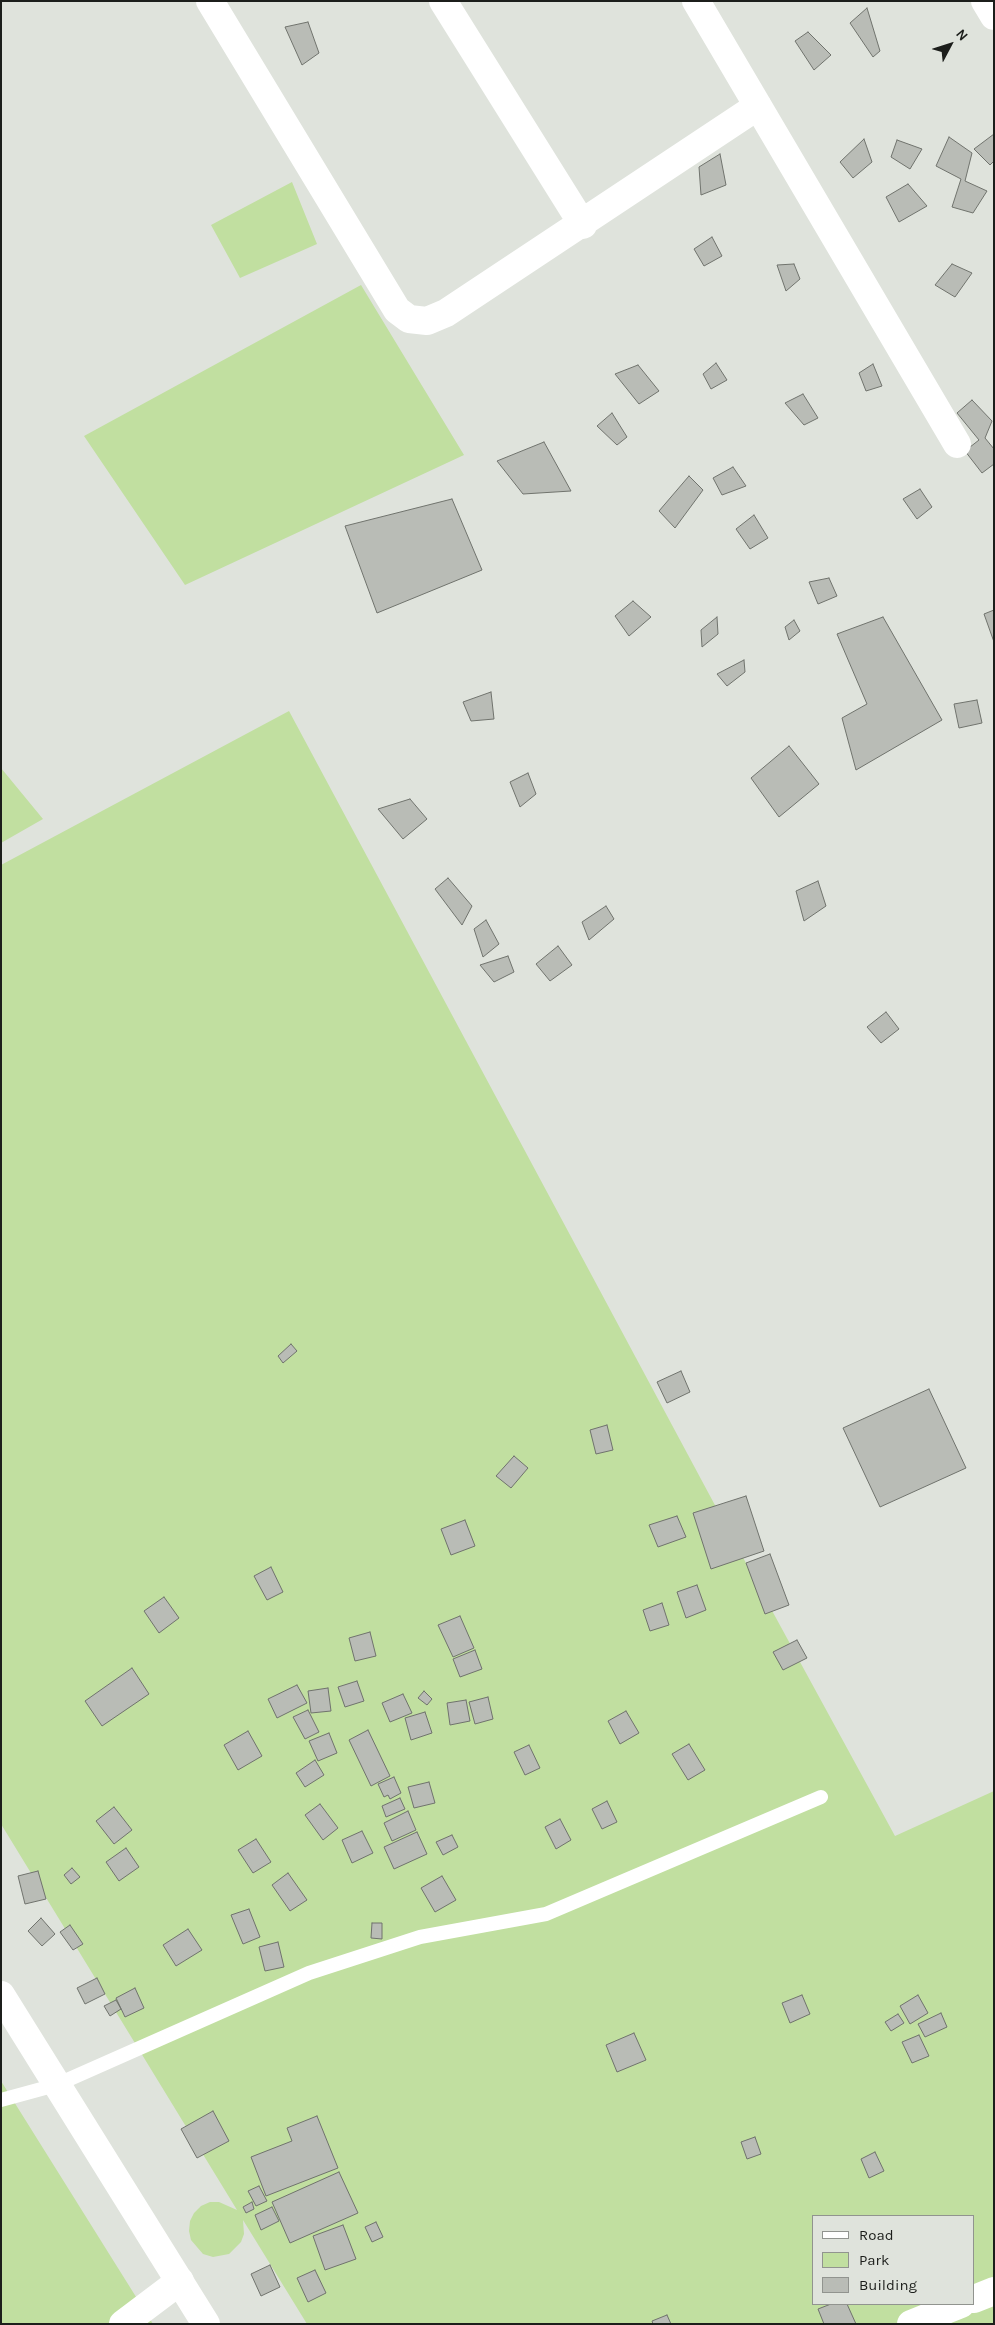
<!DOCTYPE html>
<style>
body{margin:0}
#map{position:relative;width:995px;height:2325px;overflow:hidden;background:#dfe3dc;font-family:Karla,sans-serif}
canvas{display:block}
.frame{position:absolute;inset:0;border:2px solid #1c1e1b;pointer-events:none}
.legend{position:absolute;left:812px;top:2215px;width:162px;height:90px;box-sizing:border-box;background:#dfe3dc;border:1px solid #91948f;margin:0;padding:6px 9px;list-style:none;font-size:15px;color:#1c1e1b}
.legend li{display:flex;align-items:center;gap:10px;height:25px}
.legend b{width:25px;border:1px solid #91948f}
.north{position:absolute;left:925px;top:20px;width:50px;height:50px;-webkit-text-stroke:4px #dfe3dc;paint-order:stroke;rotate:50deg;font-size:14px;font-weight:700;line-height:20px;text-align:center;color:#1c1e1b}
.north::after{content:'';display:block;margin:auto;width:18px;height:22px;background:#1c1e1b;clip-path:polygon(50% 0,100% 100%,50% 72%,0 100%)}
</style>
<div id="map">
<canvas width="995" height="2325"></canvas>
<div class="frame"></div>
<ul class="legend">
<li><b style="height:6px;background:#fff"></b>Road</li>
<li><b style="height:14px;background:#c1dfa0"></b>Park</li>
<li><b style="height:14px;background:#b9bcb6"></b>Building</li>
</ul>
<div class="north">N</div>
</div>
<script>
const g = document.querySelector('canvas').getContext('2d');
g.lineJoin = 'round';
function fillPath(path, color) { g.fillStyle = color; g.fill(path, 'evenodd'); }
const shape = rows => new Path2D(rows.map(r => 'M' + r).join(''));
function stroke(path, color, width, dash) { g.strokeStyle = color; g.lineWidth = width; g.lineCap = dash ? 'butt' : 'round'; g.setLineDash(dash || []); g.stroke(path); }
const green = shape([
 [292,182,317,244,240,278,211,225],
 [361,285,464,455,185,585,84,436],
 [289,711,746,1563,895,1836,994,1791,994,2324,307,2324,243,2220,244,2234,241,2242,229,2254,213,2257,203,2254,191,2240,189,2231,190,2221,194,2213,201,2206,210,2202,219,2202,237,2210,1,1824,1,865],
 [814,2216,974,2216,974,2304,814,2304],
 [1,768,43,819,1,843],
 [1,2081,153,2324,1,2324]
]);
const building = shape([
 [867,8,880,51,873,57,850,23,867,8],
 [308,22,319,53,302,65,285,27,308,22],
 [808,32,831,55,814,70,795,41,808,32],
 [994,134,994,161,990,165,974,149,994,134],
 [949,137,972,153,965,181,987,191,973,213,952,207,961,179,936,166,949,137],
 [864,139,872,162,853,178,840,162,864,139],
 [897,140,922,149,910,169,891,157,897,140],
 [720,154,726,185,701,195,699,167,720,154],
 [908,184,927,206,899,222,886,197,908,184],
 [712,237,722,256,704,266,694,249,712,237],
 [794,264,800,279,786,291,777,265,794,264],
 [952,264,972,273,955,297,935,285,952,264],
 [716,363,727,380,711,389,703,374,716,363],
 [873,364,882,386,866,391,859,373,873,364],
 [638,365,659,391,639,404,615,374,638,365],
 [803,394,818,418,804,425,785,403,803,394],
 [972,400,992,421,985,438,994,449,994,464,982,473,965,451,979,440,957,413,972,400],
 [612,413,627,437,617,445,597,426,612,413],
 [544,442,571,491,523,494,497,461,544,442],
 [733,467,746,486,722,495,713,478,733,467],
 [689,476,703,490,675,528,659,511,689,476],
 [920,489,932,507,917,519,903,499,920,489],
 [452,499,482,570,377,613,345,526,452,499],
 [754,515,768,538,750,549,736,529,754,515],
 [829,578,837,596,818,604,809,582,829,578],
 [633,601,651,617,629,636,615,616,633,601],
 [994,610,994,642,984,614,994,610],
 [717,617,718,634,702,647,701,630,717,617],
 [883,617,942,720,856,770,842,718,867,704,837,634,883,617],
 [794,620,800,631,789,640,785,627,794,620],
 [744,660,745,672,727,686,717,674,744,660],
 [491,692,494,719,471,721,463,702,491,692],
 [977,700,982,723,959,728,954,704,977,700],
 [789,746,819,784,779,817,751,778,789,746],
 [528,773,536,794,520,807,510,782,528,773],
 [410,799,427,819,403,839,378,809,410,799],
 [448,878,472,906,462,925,435,889,448,878],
 [818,881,826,906,804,921,796,891,818,881],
 [606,906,614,919,589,940,582,922,606,906],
 [486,920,499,944,483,957,474,929,486,920],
 [558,946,572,965,550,981,536,964,558,946],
 [508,956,514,972,494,982,480,965,508,956],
 [886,1012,899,1029,881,1043,867,1027,886,1012],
 [291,1344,297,1351,283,1363,278,1356,291,1344],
 [681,1371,690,1392,667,1403,657,1382,681,1371],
 [929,1389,966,1468,880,1507,843,1428,929,1389],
 [607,1425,613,1450,596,1454,590,1430,607,1425],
 [514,1456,528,1468,511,1488,496,1476,514,1456],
 [746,1496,764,1551,711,1569,693,1513,746,1496],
 [677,1516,686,1537,658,1547,649,1525,677,1516],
 [465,1520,475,1546,451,1555,441,1529,465,1520],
 [770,1554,789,1605,765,1614,746,1563,770,1554],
 [271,1567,283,1592,267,1600,254,1576,271,1567],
 [697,1585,706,1610,686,1618,677,1592,697,1585],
 [164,1597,179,1618,159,1633,144,1611,164,1597],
 [662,1603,669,1625,650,1631,643,1610,662,1603],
 [460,1616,474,1648,453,1657,438,1625,460,1616],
 [370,1632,376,1656,355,1661,349,1638,370,1632],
 [797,1640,807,1658,783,1670,773,1652,797,1640],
 [475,1650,482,1669,460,1677,453,1659,475,1650],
 [132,1668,149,1694,102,1726,85,1701,132,1668],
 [357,1681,364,1701,345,1707,338,1687,357,1681],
 [297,1685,307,1703,277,1718,268,1699,297,1685],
 [328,1688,331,1711,311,1713,308,1691,328,1688],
 [424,1691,432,1699,427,1705,418,1698,424,1691],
 [403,1694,412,1713,390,1722,382,1703,403,1694],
 [488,1697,493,1719,475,1724,469,1702,488,1697],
 [466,1700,470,1721,450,1725,447,1703,466,1700],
 [308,1710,319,1732,305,1739,293,1717,308,1710],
 [626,1711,639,1733,620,1744,608,1721,626,1711],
 [425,1712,432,1733,411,1740,405,1718,425,1712],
 [368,1730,390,1776,371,1786,349,1740,368,1730],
 [248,1731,262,1756,238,1770,224,1745,248,1731],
 [329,1733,337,1753,318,1761,309,1741,329,1733],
 [689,1744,705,1770,688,1780,672,1754,689,1744],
 [529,1745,540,1768,525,1775,514,1752,529,1745],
 [315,1760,324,1775,305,1787,296,1773,315,1760],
 [394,1777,401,1793,390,1799,388,1795,384,1797,378,1784,394,1777],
 [429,1782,435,1803,414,1808,408,1787,429,1782],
 [400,1798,405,1809,386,1817,382,1806,400,1798],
 [607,1801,617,1822,602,1829,592,1809,607,1801],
 [320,1804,338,1828,323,1840,305,1815,320,1804],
 [114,1807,132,1830,114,1844,96,1821,114,1807],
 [408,1811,416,1830,392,1841,384,1823,408,1811],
 [560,1819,571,1840,556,1849,545,1827,560,1819],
 [362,1831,373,1853,352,1863,342,1840,362,1831],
 [417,1832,427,1854,394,1869,384,1847,417,1832],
 [452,1835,458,1847,443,1855,436,1842,452,1835],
 [256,1839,271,1862,253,1873,238,1850,256,1839],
 [126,1848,139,1867,119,1881,106,1862,126,1848],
 [72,1868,80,1877,71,1884,64,1875,72,1868],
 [38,1871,46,1899,25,1904,18,1876,38,1871],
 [288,1873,307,1900,290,1911,272,1885,288,1873],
 [442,1876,456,1900,435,1912,421,1888,442,1876],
 [249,1909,260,1937,243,1944,231,1915,249,1909],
 [41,1918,55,1934,42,1946,28,1931,41,1918],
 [372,1923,382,1923,382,1939,371,1938,372,1923],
 [70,1925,83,1944,73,1950,60,1932,70,1925],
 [188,1929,202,1950,176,1966,163,1945,188,1929],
 [278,1942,284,1967,265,1971,259,1947,278,1942],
 [97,1978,105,1994,85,2004,77,1988,97,1978],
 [135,1988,144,2008,125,2017,116,1998,135,1988],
 [802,1995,810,2014,790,2023,782,2003,802,1995],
 [918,1995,928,2013,910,2024,900,2006,918,1995],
 [116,2000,121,2009,110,2016,104,2006,116,2000],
 [941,2013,947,2027,925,2037,918,2024,941,2013],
 [898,2014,904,2023,891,2031,885,2022,898,2014],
 [634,2033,646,2060,617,2072,606,2045,634,2033],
 [919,2035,929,2056,912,2063,902,2042,919,2035],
 [213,2111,229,2141,197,2158,181,2129,213,2111],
 [317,2116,338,2168,266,2196,251,2157,292,2141,287,2128,317,2116],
 [755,2137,761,2154,747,2159,741,2142,755,2137],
 [875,2152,884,2171,869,2178,861,2159,875,2152],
 [339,2172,358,2213,290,2243,272,2202,339,2172],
 [259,2186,267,2201,256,2206,248,2191,259,2186],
 [252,2202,254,2209,246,2213,243,2207,252,2202],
 [272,2207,279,2221,261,2230,255,2215,272,2207],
 [376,2222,383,2237,372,2242,365,2227,376,2222],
 [343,2225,356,2259,325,2270,313,2236,343,2225],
 [270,2265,280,2287,261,2296,251,2274,270,2265],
 [315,2270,326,2293,308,2302,297,2278,315,2270],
 [831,2304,847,2304,856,2324,824,2324,818,2309,831,2304],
 [667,2315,671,2324,653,2324,652,2321,667,2315]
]);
const lane = shape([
 [1,2100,56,2085,309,1973,420,1937,546,1914,821,1797]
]);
const street = shape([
 [210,1,397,310,409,319,427,321,446,313,758,106],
 [443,1,583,225],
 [696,1,957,444],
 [985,1,994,16],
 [974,2299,994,2291],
 [123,2324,180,2281],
 [911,2324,961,2304]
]);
const secondary = shape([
 [1,1995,206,2324]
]);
fillPath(green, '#c1dfa0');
fillPath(building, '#b9bcb6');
stroke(building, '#70736d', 1);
stroke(lane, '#fff', 14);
stroke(street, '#fff', 28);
stroke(secondary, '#fff', 28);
</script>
